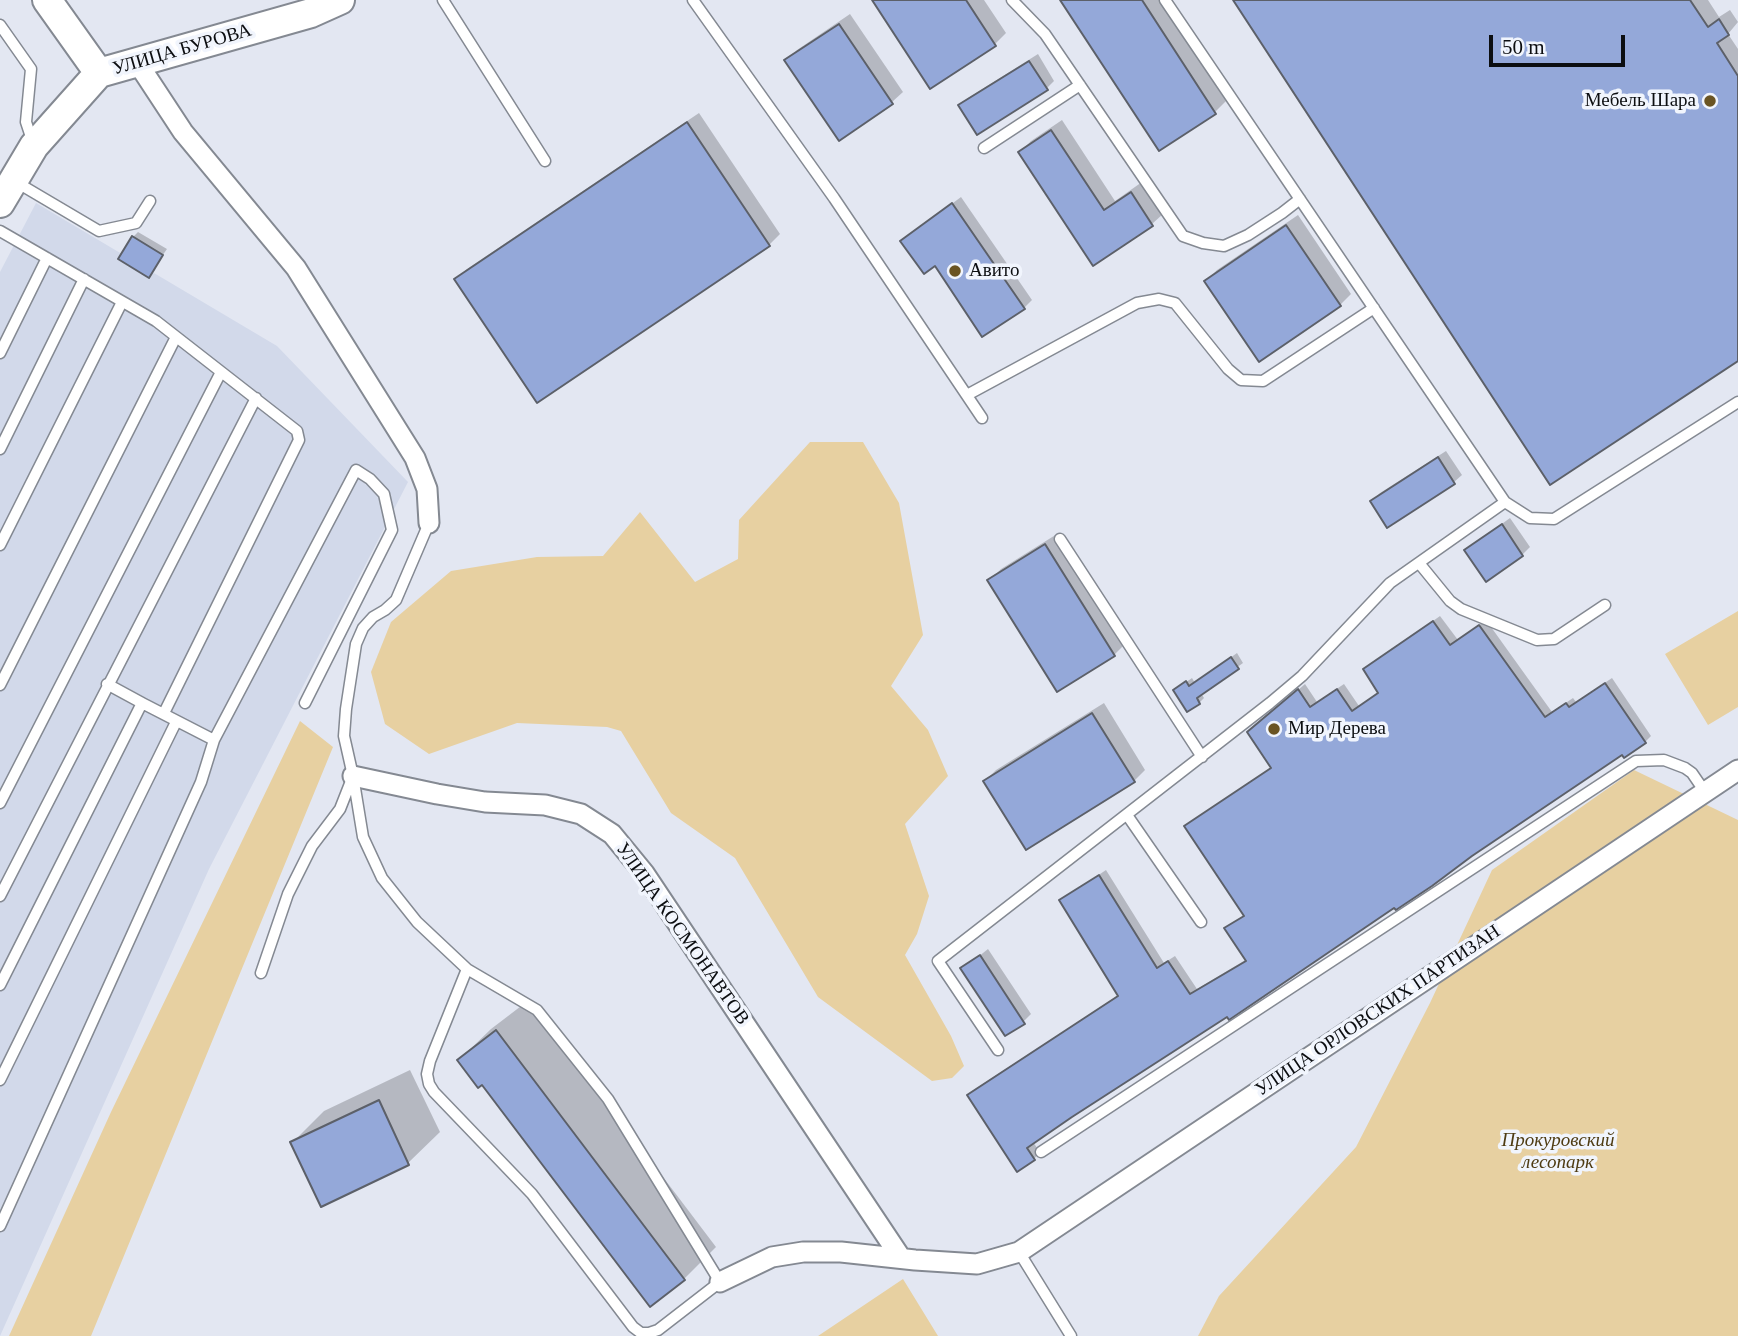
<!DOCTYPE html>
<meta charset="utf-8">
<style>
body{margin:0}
#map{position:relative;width:1738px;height:1336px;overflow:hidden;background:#e3e7f2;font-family:"Times New Roman",serif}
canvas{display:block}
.scale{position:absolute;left:1489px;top:35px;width:136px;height:32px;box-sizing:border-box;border:4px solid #0c0e11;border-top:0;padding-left:9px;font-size:21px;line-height:24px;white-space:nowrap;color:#0c0e11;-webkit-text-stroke:5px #f1f5fd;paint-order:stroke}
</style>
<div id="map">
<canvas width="1738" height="1336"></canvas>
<div class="scale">50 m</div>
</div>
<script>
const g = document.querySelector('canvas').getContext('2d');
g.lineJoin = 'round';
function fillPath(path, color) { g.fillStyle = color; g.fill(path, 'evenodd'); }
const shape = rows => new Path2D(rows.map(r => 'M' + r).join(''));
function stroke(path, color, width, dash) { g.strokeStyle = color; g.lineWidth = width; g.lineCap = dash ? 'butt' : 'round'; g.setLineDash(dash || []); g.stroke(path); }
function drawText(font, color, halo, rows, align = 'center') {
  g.font = font + ' "Times New Roman",serif'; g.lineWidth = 7; g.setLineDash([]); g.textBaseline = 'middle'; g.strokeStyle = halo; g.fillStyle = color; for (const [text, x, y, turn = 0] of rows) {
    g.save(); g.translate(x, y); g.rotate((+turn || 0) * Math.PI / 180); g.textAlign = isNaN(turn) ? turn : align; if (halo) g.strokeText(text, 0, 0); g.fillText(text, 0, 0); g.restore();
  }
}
const built = shape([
 [36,203,277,346,408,482,209,869,0,1336,0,272]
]);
const green = shape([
 [810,442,863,442,899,503,923,635,891,686,928,730,948,776,905,824,929,896,917,934,905,955,951,1036,964,1066,952,1078,932,1081,818,997,735,858,671,813,621,731,607,727,517,723,429,754,385,724,371,672,391,622,451,571,537,557,603,556,640,512,695,582,738,559,739,520],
 [1738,611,1738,707,1708,725,1665,654],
 [300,721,333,747,91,1336,9,1336,111,1112],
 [1634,770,1738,820,1738,1336,1198,1336,1219,1296,1356,1147,1430,1003,1492,870],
 [903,1279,938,1336,818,1336]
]);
const shadow = shape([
 [874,0,984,0,1006,33,995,44,931,86],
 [1063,0,1160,0,1226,101,1215,112,1160,149],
 [1235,0,1708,0,1719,17,1730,10,1738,22,1728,34,1738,49,1738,359],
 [850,14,903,92,892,102,787,60,797,50],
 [1038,54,1054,81,1046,89,960,106,968,98],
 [699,113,780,234,769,245,456,279,467,269],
 [1062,120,1115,201,1142,182,1163,214,1152,224,1093,263,1020,152,1031,141],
 [961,197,1032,300,1024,308,935,264,902,241],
 [1298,215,1351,294,1340,305,1259,360,1206,281,1217,270],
 [138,232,167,249,149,275,133,237],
 [1446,451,1462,475,1454,482,1372,501,1380,493],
 [1510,518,1530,547,1522,555,1466,550],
 [1057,534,1125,644,1114,655,990,580,1001,569],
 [1440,616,1458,640,1486,620,1552,712,1573,698,1576,702,1612,678,1651,736,1645,742,1622,752,1395,906,1033,1142,1040,1152,1034,1159,969,1096,975,1089,1120,995,1061,900,1106,870,1164,963,1175,956,1197,989,1247,959,1227,928,1245,914,1272,767,1256,726,1305,684,1317,702,1344,684,1359,706,1379,692,1365,669],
 [1237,653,1243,663,1201,693,1204,698,1199,703,1175,690,1192,678,1195,683],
 [1104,703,1145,770,1134,781,985,781,996,770],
 [988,949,1031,1014,1023,1022,963,969],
 [529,1000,716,1247,684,1279,650,1304,482,1082,459,1060,491,1029],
 [410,1070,440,1132,408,1163,321,1204,292,1143,324,1111]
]);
const building = shape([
 [872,0,966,0,996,46,930,89,872,0],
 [1060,0,1142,0,1216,114,1159,151,1060,0],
 [1233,0,1690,0,1708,27,1719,19,1729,35,1717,43,1738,76,1738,361,1550,485,1233,0],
 [839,24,893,104,839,141,784,60,839,24],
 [1029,61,1048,90,977,135,958,105,1029,61],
 [687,122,770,246,537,403,454,279,687,122],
 [1051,130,1104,210,1131,192,1153,226,1093,266,1018,152,1051,130],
 [952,203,1025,309,982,337,935,266,924,274,900,241,952,203],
 [1286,225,1341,306,1259,362,1204,281,1286,225],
 [132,236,163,255,149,278,118,259,132,236],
 [1438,457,1455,484,1387,528,1370,501,1438,457],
 [1502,524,1523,556,1486,582,1464,550,1502,524],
 [1045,544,1115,656,1057,692,987,580,1045,544],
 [1433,621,1450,645,1479,625,1545,717,1566,703,1569,707,1605,683,1646,743,1624,758,1622,755,1472,856,1432,886,1396,910,1394,908,1229,1020,1227,1017,1072,1117,1027,1148,1035,1160,1017,1172,967,1095,1118,996,1059,900,1099,875,1157,968,1168,961,1190,994,1246,961,1224,928,1244,916,1184,826,1271,768,1247,732,1298,689,1310,707,1337,689,1352,711,1378,693,1363,669,1433,621],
 [1231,657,1239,669,1197,698,1200,704,1187,712,1173,690,1186,681,1189,686,1231,657],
 [1092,713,1135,782,1026,850,983,781,1092,713],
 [980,955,1025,1024,1005,1036,960,968,980,955],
 [496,1030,685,1280,650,1307,482,1085,478,1088,457,1060,496,1030],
 [379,1100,409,1165,321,1207,290,1142,379,1100]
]);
const lane = shape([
 [443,0,545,161],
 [693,0,834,198,982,418],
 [1012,0,1045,34,1183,236,1203,243,1224,246,1248,235,1282,213,1300,199],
 [1165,0,1505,502],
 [0,25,31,69,26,122,33,143],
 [984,148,1080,85],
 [16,182,99,231,136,223,150,201],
 [0,231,156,321,297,431,299,440,164,713],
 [0,353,47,258],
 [967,395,1137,303,1159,299,1175,303,1228,369,1241,380,1263,381,1374,308],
 [0,449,84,279],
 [1060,539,1202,757],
 [0,545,122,302],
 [1419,563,1450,601,1461,609,1537,640,1554,639,1605,605],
 [107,684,142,703],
 [0,685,176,337],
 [214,740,356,470,370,479,384,494,392,530,305,703],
 [353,776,363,837,382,878,417,922,467,969,537,1010,608,1099,720,1282,658,1330,649,1333,641,1333,633,1327,532,1194,434,1092,429,1084,427,1074,430,1061,467,969],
 [0,803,221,372],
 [1127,815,1201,922],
 [0,896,256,398],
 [261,973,288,894,312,846,340,809,353,776,344,736,346,709,356,644,363,628,373,617,385,610,396,600,429,523],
 [0,985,142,703,214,740,201,782,0,1226],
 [998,1050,938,961,1270,703,1302,676,1390,583,1505,502,1530,518,1554,519,1738,402],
 [0,1080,176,722],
 [1041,1152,1636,761,1664,760,1685,768,1692,773,1705,792],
 [1019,1252,1071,1336]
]);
const street = shape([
 [137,62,183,132,296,268,415,458,427,489,429,523],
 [353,776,437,794,485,802,545,805,581,814,612,834,644,873,901,1258],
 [720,1282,772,1257,803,1252,841,1252,915,1260,977,1264,1019,1252,1738,770]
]);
const secondary = shape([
 [47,0,99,73],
 [0,203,34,146,99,73,311,13,340,0]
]);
const markers = [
 [1710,101,7,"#6a5423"],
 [955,271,7,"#6a5423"],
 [1274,729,7,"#6a5423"]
];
const streetNames = [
 ["УЛИЦА БУРОВА",182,50,-16],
 ["УЛИЦА КОСМОНАВТОВ",682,934,55],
 ["УЛИЦА ОРЛОВСКИХ ПАРТИЗАН",1378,1011,-34]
];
const poiNames = [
 ["Мебель Шара",1696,101,"right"],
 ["Авито",969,271],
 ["Мир Дерева",1288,729]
];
const parkNames = [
 ["Прокуровский",1558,1141],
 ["лесопарк",1558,1163]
];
fillPath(built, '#d2d9ea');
fillPath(green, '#e7d0a1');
fillPath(shadow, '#0003');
fillPath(building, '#94a8d9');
stroke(building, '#5c6069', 2);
stroke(lane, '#848992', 13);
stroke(street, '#848992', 23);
stroke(secondary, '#848992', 32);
stroke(lane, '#fff', 10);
stroke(street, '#fff', 19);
stroke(secondary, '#fff', 28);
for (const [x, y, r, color] of markers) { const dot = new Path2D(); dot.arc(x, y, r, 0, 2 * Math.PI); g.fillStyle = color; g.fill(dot); stroke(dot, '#f1f5fd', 2.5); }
drawText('19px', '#0c0e11', '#f1f5fd', streetNames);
drawText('19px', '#0c0e11', '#f1f5fd', poiNames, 'left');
drawText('italic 19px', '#4f3c13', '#f1f5fd', parkNames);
</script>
